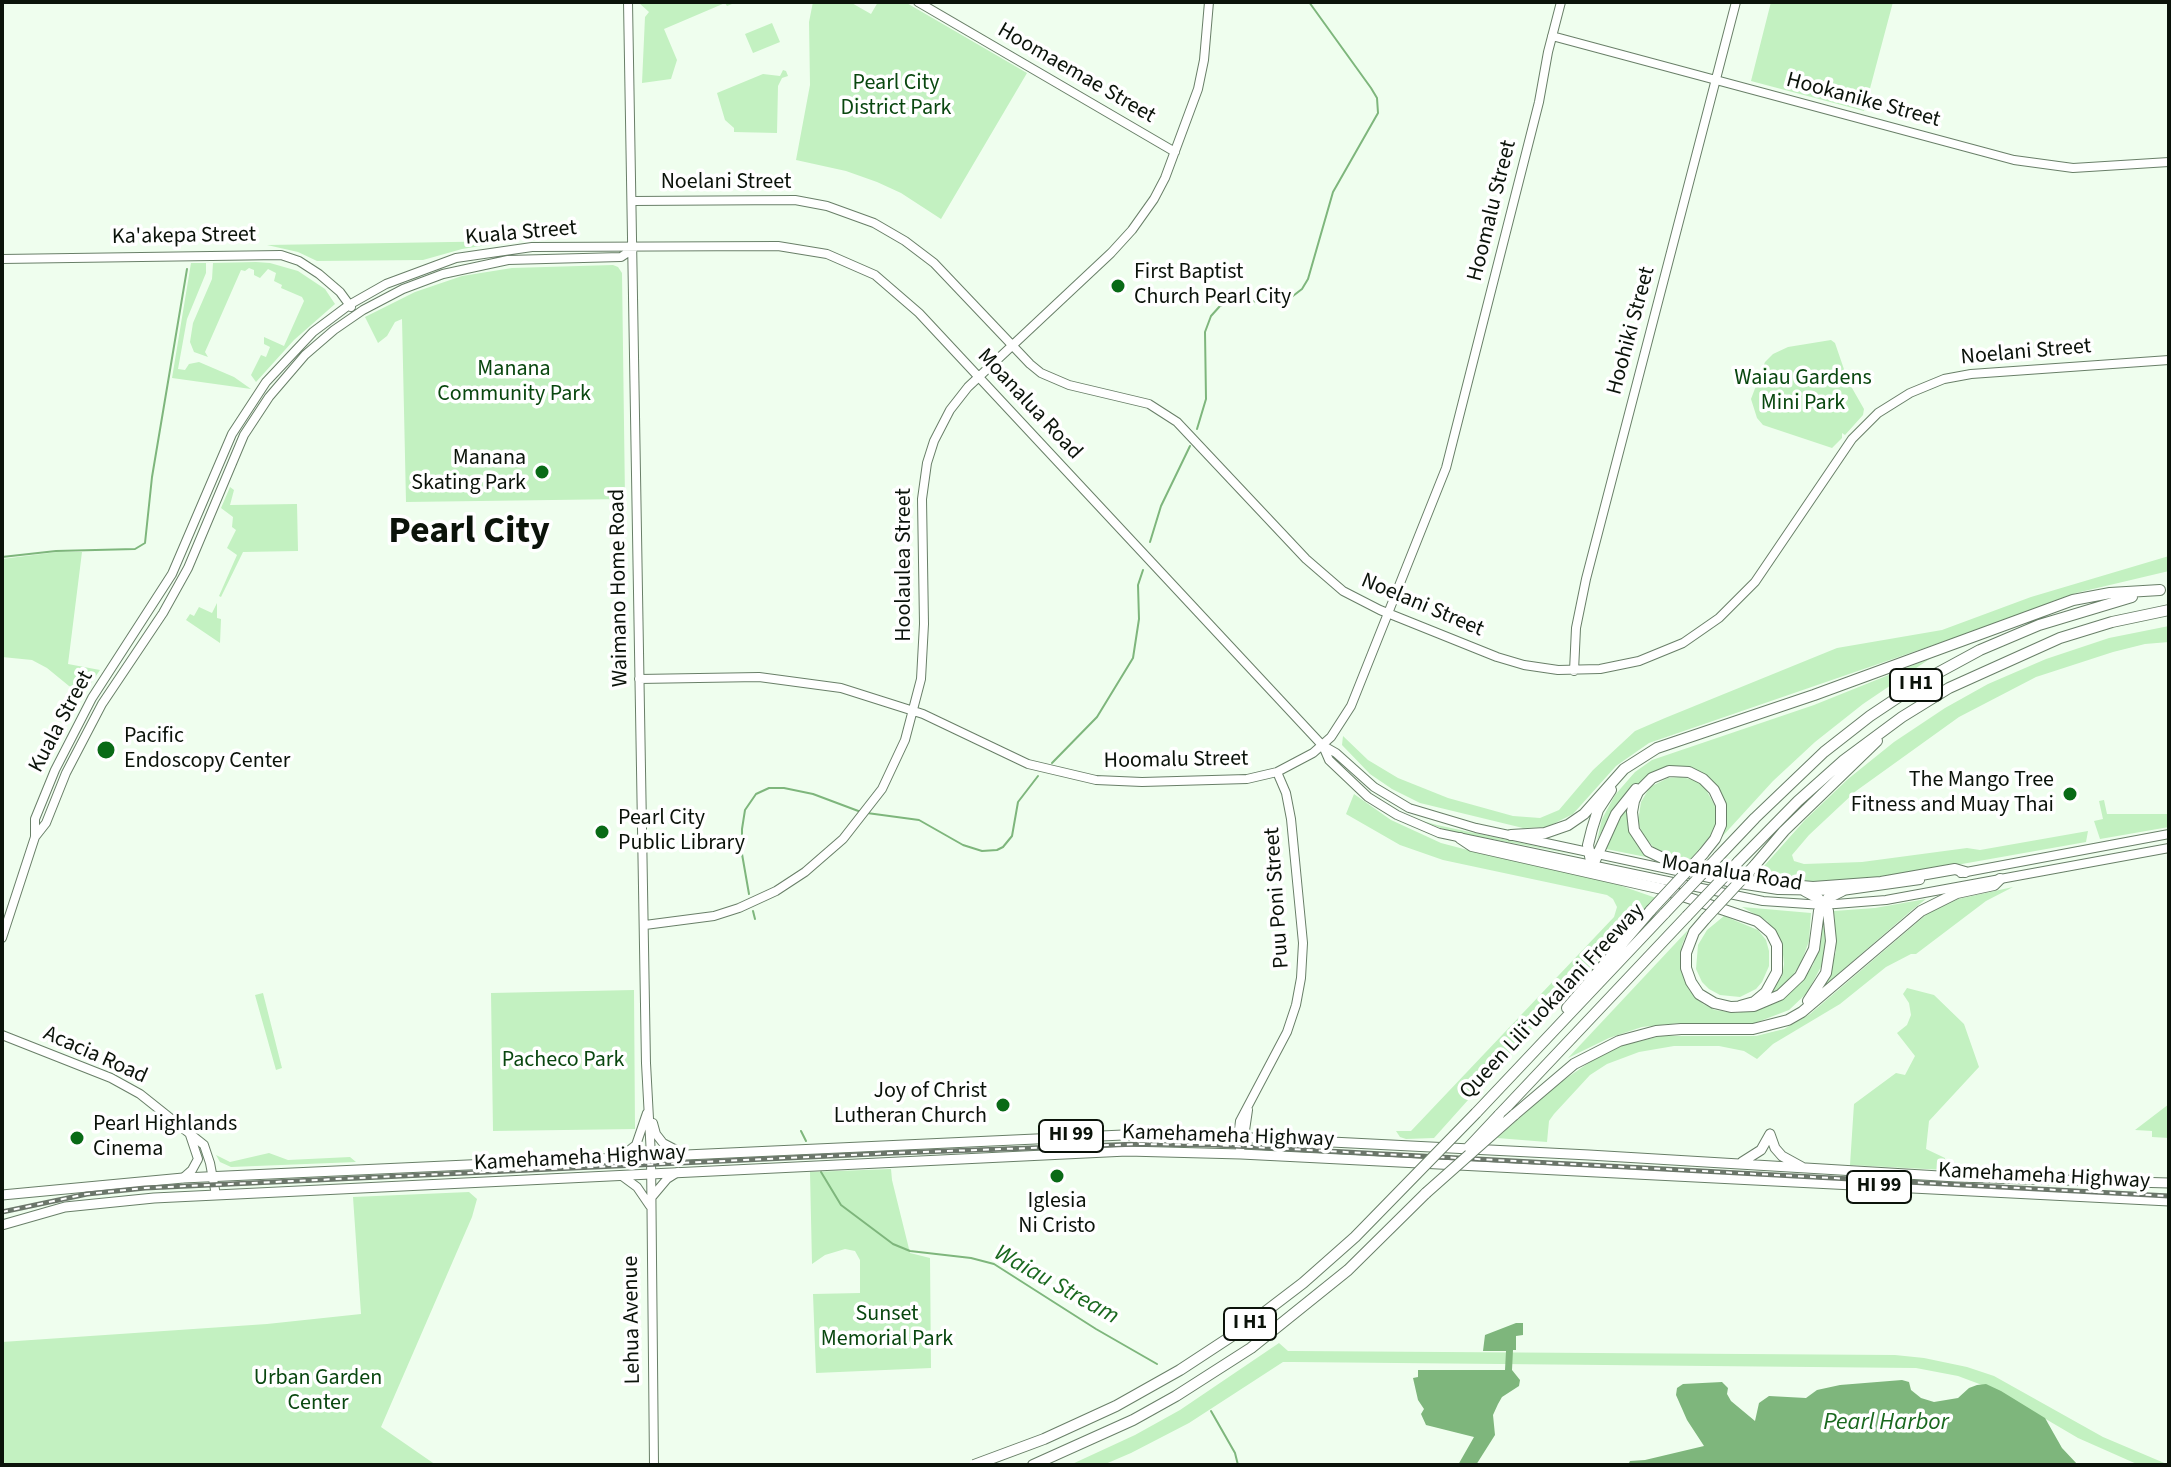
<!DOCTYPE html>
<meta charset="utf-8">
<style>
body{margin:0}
#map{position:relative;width:2171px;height:1467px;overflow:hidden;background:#effeee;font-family:"Source Sans 3",sans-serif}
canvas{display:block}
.frame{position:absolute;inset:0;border:4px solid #0b130a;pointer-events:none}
</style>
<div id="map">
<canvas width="2171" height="1467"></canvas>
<div class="frame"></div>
</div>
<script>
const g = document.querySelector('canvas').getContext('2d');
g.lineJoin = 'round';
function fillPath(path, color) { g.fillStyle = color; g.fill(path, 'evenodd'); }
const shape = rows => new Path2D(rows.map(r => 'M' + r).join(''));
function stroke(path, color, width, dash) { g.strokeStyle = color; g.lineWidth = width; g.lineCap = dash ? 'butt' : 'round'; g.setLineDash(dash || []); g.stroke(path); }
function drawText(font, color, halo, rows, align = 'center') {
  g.font = font + ' "Source Sans 3",sans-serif'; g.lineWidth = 7; g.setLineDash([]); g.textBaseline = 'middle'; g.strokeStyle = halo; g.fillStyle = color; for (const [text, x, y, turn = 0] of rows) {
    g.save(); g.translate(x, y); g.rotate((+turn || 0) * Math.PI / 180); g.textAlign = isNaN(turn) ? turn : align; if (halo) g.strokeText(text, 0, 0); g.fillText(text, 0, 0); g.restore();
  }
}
const green = shape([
 [638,2,737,2,727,6,725,3,664,29,677,60,671,79,642,83,645,17,649,12],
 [813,2,850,2,871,14,878,2,905,2,1027,73,941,219,901,193,877,182,846,171,796,160,810,85,809,22],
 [1771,2,1893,2,1864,111,1751,81],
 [772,23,780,42,753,53,745,34],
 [783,70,786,71,788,76,782,78,778,86,777,133,734,132,734,128,725,120,717,93,763,74,780,76],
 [513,241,462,249,423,260,317,261,298,252,267,245],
 [256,262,270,263,298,271,325,289,335,304,294,340,256,382,251,375,261,355,266,357,270,347,264,344,264,337,284,346,304,301,302,297,281,288,282,285,274,281,276,273,268,269,260,278,254,275,254,270,249,268,245,271,241,270,205,352,208,357,194,352,190,342,193,323,212,279,213,263],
 [191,263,206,263,206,273,187,319,178,369,185,370,189,364,199,362,234,377,251,389,172,378],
 [613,265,618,267,622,273,625,499,406,502,402,319,395,322,387,336,378,343,365,317,415,292,462,276,512,268],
 [1831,340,1835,343,1848,381,1864,409,1863,415,1845,435,1842,433,1842,438,1832,448,1763,425,1757,418,1751,399,1765,362,1773,354,1788,347],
 [230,487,234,490,230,505,297,504,298,551,243,552,221,597,219,596,237,555,227,548,236,530,232,527,233,517,221,508],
 [57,552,82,552,68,664,100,670,85,692,69,686,47,668,32,660,2,657,2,559],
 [2169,556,2169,571,2076,593,1974,631,1649,743,1616,766,1573,814,1547,827,1523,828,1420,803,1392,789,1370,774,1342,745,1343,736,1368,760,1398,778,1448,798,1513,816,1540,818,1559,810,1593,770,1635,731,1665,718,1837,648,1942,630,2031,597],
 [217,603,217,618,221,619,220,643,186,620,190,614,194,616,199,607,212,613],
 [2169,626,2169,642,2145,644,2113,652,2036,677,1959,717,1856,791,1809,835,1792,855,1794,861,1804,864,1862,862,1967,848,1980,850,2088,831,2086,842,1883,878,1807,883,1756,875,1805,820,1848,779,1894,742,1945,708,1988,684,2046,659,2109,638],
 [1931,658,1863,704,1815,742,1773,781,1719,840,1724,827,1713,782,1702,772,1680,766,1655,772,1631,788,1614,809,1597,840,1602,819,1615,795,1635,772,1652,760,1814,705],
 [1681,777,1695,780,1704,786,1715,806,1716,824,1711,835,1690,860,1655,849,1642,834,1638,821,1641,802,1650,787,1668,778],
 [1354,794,1391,820,1441,843,1479,853,1596,877,1656,898,1546,1013,1434,1138,1406,1139,1400,1137,1396,1131,1411,1131,1614,917,1617,907,1613,899,1607,895,1443,860,1400,845,1346,814],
 [2104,800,2107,814,2169,814,2169,827,2100,839,2094,821,2103,819,2099,801],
 [1630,802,1640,847,1651,858,1606,849,1615,822],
 [1419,820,1437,825,1582,856,1449,831],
 [2013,887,1986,901,1916,954,1911,954,1886,967,1840,1004,1773,1044,1757,1059,1744,1051,1719,1046,1674,1046,1639,1052,1607,1064,1590,1075,1554,1114,1549,1121,1547,1142,1497,1138,1558,1084,1600,1055,1624,1045,1661,1036,1756,1036,1784,1029,1810,1014,1927,914,1958,899],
 [1926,899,1912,910,1824,986,1836,952,1834,911,1875,908],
 [1742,907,1811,913,1809,941,1801,963,1787,984,1770,994,1782,976,1784,964,1782,945,1767,921],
 [1824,914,1826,940,1823,963,1807,993,1789,1010,1755,1023,1680,1023,1642,1027,1609,1038,1568,1058,1688,930,1682,945,1680,966,1689,990,1703,1004,1715,1010,1736,1013,1763,1008,1779,1001,1801,982,1813,965,1820,947],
 [1724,916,1758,930,1766,940,1769,951,1769,966,1762,982,1756,989,1740,997,1720,995,1709,989,1702,982,1696,969,1698,945,1707,930],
 [1907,988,1934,995,1964,1024,1979,1067,1929,1121,1926,1149,1945,1158,1945,1170,1850,1165,1854,1104,1896,1073,1905,1075,1915,1056,1897,1033,1907,1025,1911,1015,1909,1003,1903,994],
 [634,990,635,1129,493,1131,491,993],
 [263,993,282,1068,276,1070,255,995],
 [2169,1104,2169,1138,2152,1137,2152,1131,2135,1130],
 [269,1153,288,1160,350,1157,356,1162,231,1167,220,1162,216,1155,230,1162],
 [891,1169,892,1180,910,1253,930,1258,931,1368,816,1373,813,1294,860,1293,860,1260,855,1251,845,1249,825,1255,812,1264,810,1172],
 [469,1192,477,1199,472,1217,381,1427,436,1465,2,1465,2,1342,267,1324,361,1314,353,1197],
 [1279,1343,1288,1351,1293,1351,1895,1355,1924,1358,1967,1367,1994,1376,2103,1437,2169,1465,2139,1465,2078,1438,1998,1391,1958,1376,1916,1368,1293,1362,1283,1362,1189,1423,1131,1453,1103,1465,1070,1465,1135,1435,1180,1410]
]);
const water = shape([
 [1516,1323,1523,1323,1523,1335,1516,1336,1516,1350,1513,1350,1512,1370,1520,1380,1519,1386,1502,1397,1498,1404,1493,1415,1495,1435,1476,1465,1458,1465,1474,1437,1426,1425,1421,1414,1424,1409,1418,1400,1413,1378,1418,1377,1418,1370,1505,1370,1506,1351,1483,1351,1485,1335],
 [1902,1380,1909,1382,1911,1390,1921,1398,1934,1402,1958,1398,1969,1388,1977,1385,1986,1384,2001,1391,2045,1418,2062,1448,2078,1465,1628,1465,1630,1461,1645,1460,1704,1446,1687,1420,1676,1395,1677,1388,1683,1384,1722,1382,1728,1388,1727,1394,1731,1401,1755,1421,1759,1403,1769,1396,1806,1398,1817,1390,1840,1385]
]);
const stream = shape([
 [1197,429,1206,399,1205,332,1211,316,1220,306,1230,302,1244,300,1275,304,1289,299,1302,289,1308,279,1333,192,1378,113,1377,98,1371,88,1309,2],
 [1150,542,1161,506,1190,446],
 [2,557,56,551,135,549,145,543,152,477,187,269],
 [1052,763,1097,717,1133,658,1139,619,1138,585,1143,570],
 [867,813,919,820,963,845,982,851,997,850,1003,847,1012,836,1018,802,1038,776],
 [749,894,742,854,742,829,745,810,756,794,769,788,784,788,813,794,861,812],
 [753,911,755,919],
 [801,1131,806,1141],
 [821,1172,841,1205,893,1244,910,1251,971,1258,994,1264,1096,1329,1157,1364],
 [1211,1411,1235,1453,1238,1465]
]);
const secondary = shape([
 [628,2,646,1063,651,1156,654,1465],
 [918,2,1175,152],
 [1552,36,2014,160,2073,168,2169,162],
 [632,201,795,200,827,206,874,223,905,241,934,263,1030,364,1041,373,1069,385,1149,404,1177,422,1306,559,1343,591,1380,610,1497,657,1524,665,1558,670,1600,669,1639,661,1683,643,1719,618,1755,582,1852,439,1878,413,1910,393,1944,379,1971,374,2169,360],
 [2,259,281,255,299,261,319,274,340,292,351,307],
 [1574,671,1576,628,1586,579,1736,2],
 [639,679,759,677,841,688,923,714,1028,764,1096,780,1142,782,1247,779,1277,772,1313,753,1331,737,1351,706,1446,468,1539,102,1548,52,1561,2],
 [1323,746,1329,760,1368,797,1397,815,1439,833,1763,901,1823,905,1886,900,2169,848],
 [35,837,46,823,66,773,102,704,163,613,188,568,244,435,269,397,305,355,334,330,363,310,403,289,443,274,508,260,621,257,633,249],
 [1961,873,2169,834],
 [645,925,714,916,739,908,776,891,805,872,843,839,882,789,905,740,921,679,924,624,922,499,927,463,934,441,950,410,968,387,1111,253,1132,230,1154,199,1165,178,1198,89,1204,60,1209,2],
 [2,938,35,837,35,819,55,770,92,698,172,574,232,434,266,382,313,332,349,305,386,284,456,258,532,247,778,246,827,254,875,275,919,313,1322,745,1336,753,1374,787,1409,808,1476,828,1733,883,1778,890,1842,891,1920,880],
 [2,1035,111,1078,140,1094,204,1145,210,1163,216,1195],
 [653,1123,656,1134,663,1143,684,1154],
 [1243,1144,1248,1110],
 [1241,1154,1238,1138,1240,1121,1287,1032,1296,1005,1301,978,1303,943,1291,819,1286,793,1277,772],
 [615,1157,627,1152,636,1145,647,1113],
 [622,1176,637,1187,650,1206],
 [183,1178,192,1170,198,1159,189,1132],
 [651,1198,667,1179,678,1172]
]);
const primary = shape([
 [1770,1134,1775,1148,1782,1156,1802,1167],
 [1742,1162,1761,1150,1770,1134],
 [2,1195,183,1178,1123,1135,1193,1135,1589,1155,1956,1177,2169,1183],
 [2,1225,65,1207,154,1198,1127,1151,1241,1154,2169,1201]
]);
const highway = shape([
 [1511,835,1545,833,1568,825,1584,814,1624,769,1657,748,1814,695,2073,600,2110,593,2160,590],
 [1460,838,1472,846,1662,889,1757,921,1771,933,1777,945,1777,972,1766,992,1754,1002,1740,1006],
 [1703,854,1715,839,1721,825,1721,805,1714,790,1703,779,1689,772,1669,771,1652,778,1638,792,1634,801,1632,812,1634,830,1648,851,1677,865,1756,882,1813,887,1881,882,1955,869,1965,872],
 [1718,857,1755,818,1824,752,1870,716,1921,682,1980,650,2039,625,2132,597],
 [1738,862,1798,801,1844,760,1902,717,1949,688,2060,638,2112,622,2169,610],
 [1755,865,1784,831,1877,741],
 [1592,867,1616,814,1636,789],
 [1592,867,1588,845,1592,829,1598,810,1611,790],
 [1805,891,1818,898,1828,911,1831,941,1826,973,1808,1001],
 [1706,918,1694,932,1686,953,1686,968,1691,982,1699,994,1714,1003,1731,1007,1754,1006,1780,995,1800,976,1814,949,1819,911,1828,898,1842,891],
 [1567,1008,1651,910],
 [1476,1113,1665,913],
 [1499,1115,1687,916],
 [1514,1115,1574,1064,1619,1041,1656,1031,1681,1029,1753,1029,1788,1020,1802,1012,1921,911,1957,893,1994,885,2000,879],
 [1033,1465,1133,1420,1176,1396,1251,1348,1348,1270,1426,1193]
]);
const rail = shape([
 [2,1212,87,1194,145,1188,894,1153,1139,1144,1215,1145,2169,1196]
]);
const highwayBridge = shape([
 [1651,910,1703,854],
 [1665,913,1718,857],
 [1687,916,1738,862],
 [1706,918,1755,865],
 [1469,1147,1499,1115],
 [1426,1193,1514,1115],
 [974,1465,1044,1439,1116,1406,1180,1370,1244,1328,1303,1283,1355,1237,1476,1113]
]);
const markers = [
 [1118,286,8,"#096a16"],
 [542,472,8,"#096a16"],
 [106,750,10,"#096a16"],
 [2070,794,8,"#096a16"],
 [602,832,8,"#096a16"],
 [1003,1105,8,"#096a16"],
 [77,1138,8,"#096a16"],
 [1057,1176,8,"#096a16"]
];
const shields = [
 [1916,685,52],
 [1071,1136,64],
 [1879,1187,64],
 [1250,1324,52]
];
const shieldNames = [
 ["I H1",1916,685],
 ["HI 99",1071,1136],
 ["HI 99",1879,1187],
 ["I H1",1250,1324]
];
const streetNames = [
 ["Hoomaemae Street",1076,74,30],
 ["Hookanike Street",1863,101,15],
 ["Noelani Street",726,183],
 ["Hoomalu Street",1493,211,-76],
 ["Kuala Street",521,234,-5],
 ["Ka'akepa Street",184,237,-1],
 ["Hoohiki Street",1632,331,-75],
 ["Noelani Street",2026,353,-5],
 ["Moanalua Road",1029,405,47],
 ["Hoolaulea Street",905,565,-90],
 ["Waimano Home Road",620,588,-91],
 ["Noelani Street",1422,606,23],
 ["Kuala Street",62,722,-62],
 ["Hoomalu Street",1176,761,-1],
 ["Moanalua Road",1732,874,9],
 ["Puu Poni Street",1278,898,-94],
 ["Queen Liliʻuokalani Freeway",1553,1002,-47],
 ["Acacia Road",95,1056,24],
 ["Kamehameha Highway",1228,1137,2],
 ["Kamehameha Highway",580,1159,-3],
 ["Kamehameha Highway",2044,1177,3],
 ["Lehua Avenue",633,1320,-91]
];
const parkNames = [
 ["Pearl City",896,84],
 ["District Park",896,109],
 ["Manana",514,370],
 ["Community Park",514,395],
 ["Waiau Gardens",1803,379],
 ["Mini Park",1803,404],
 ["Pacheco Park",563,1061],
 ["Sunset",887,1315],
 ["Memorial Park",887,1340],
 ["Urban Garden",318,1379],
 ["Center",318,1404]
];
const poiNames = [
 ["First Baptist",1134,273],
 ["Church Pearl City",1134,298],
 ["Manana",526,459,"right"],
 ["Skating Park",526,484,"right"],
 ["Pacific",124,737],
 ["Endoscopy Center",124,762],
 ["The Mango Tree",2054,781,"right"],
 ["Fitness and Muay Thai",2054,806,"right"],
 ["Pearl City",618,819],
 ["Public Library",618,844],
 ["Joy of Christ",987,1092,"right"],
 ["Lutheran Church",987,1117,"right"],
 ["Pearl Highlands",93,1125],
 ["Cinema",93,1150],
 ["Iglesia",1057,1202,"center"],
 ["Ni Cristo",1057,1227,"center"]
];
const waterNames = [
 ["Waiau Stream",1056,1286,29],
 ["Pearl Harbor",1886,1424]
];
const townNames = [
 ["Pearl City",469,534]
];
fillPath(green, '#c3f1c1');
fillPath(water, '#7eb67c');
stroke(stream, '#7eb67c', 2);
stroke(secondary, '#697f68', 10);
stroke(primary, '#697f68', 11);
stroke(highway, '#697f68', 12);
stroke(secondary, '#fff', 8);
stroke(primary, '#fff', 9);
stroke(highway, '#fff', 10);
stroke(rail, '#6b766a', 5);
stroke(rail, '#fff', 2, [6]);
stroke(highwayBridge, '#697f68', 12, []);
stroke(highwayBridge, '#fff', 10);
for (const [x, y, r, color] of markers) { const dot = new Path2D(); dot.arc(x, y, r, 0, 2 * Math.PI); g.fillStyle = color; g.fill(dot); stroke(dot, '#fff', 3); }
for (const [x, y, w] of shields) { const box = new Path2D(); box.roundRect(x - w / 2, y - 16, w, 32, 6); g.fillStyle = '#fff'; g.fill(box); stroke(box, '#0b130a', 2); }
drawText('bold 20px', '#0b130a', null, shieldNames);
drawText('22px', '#0b130a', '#fff', streetNames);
drawText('22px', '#09470f', '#fff', parkNames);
drawText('22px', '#0b130a', '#fff', poiNames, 'left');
drawText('italic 24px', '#19681e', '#fff', waterNames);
drawText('bold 38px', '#0b130a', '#fff', townNames);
</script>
